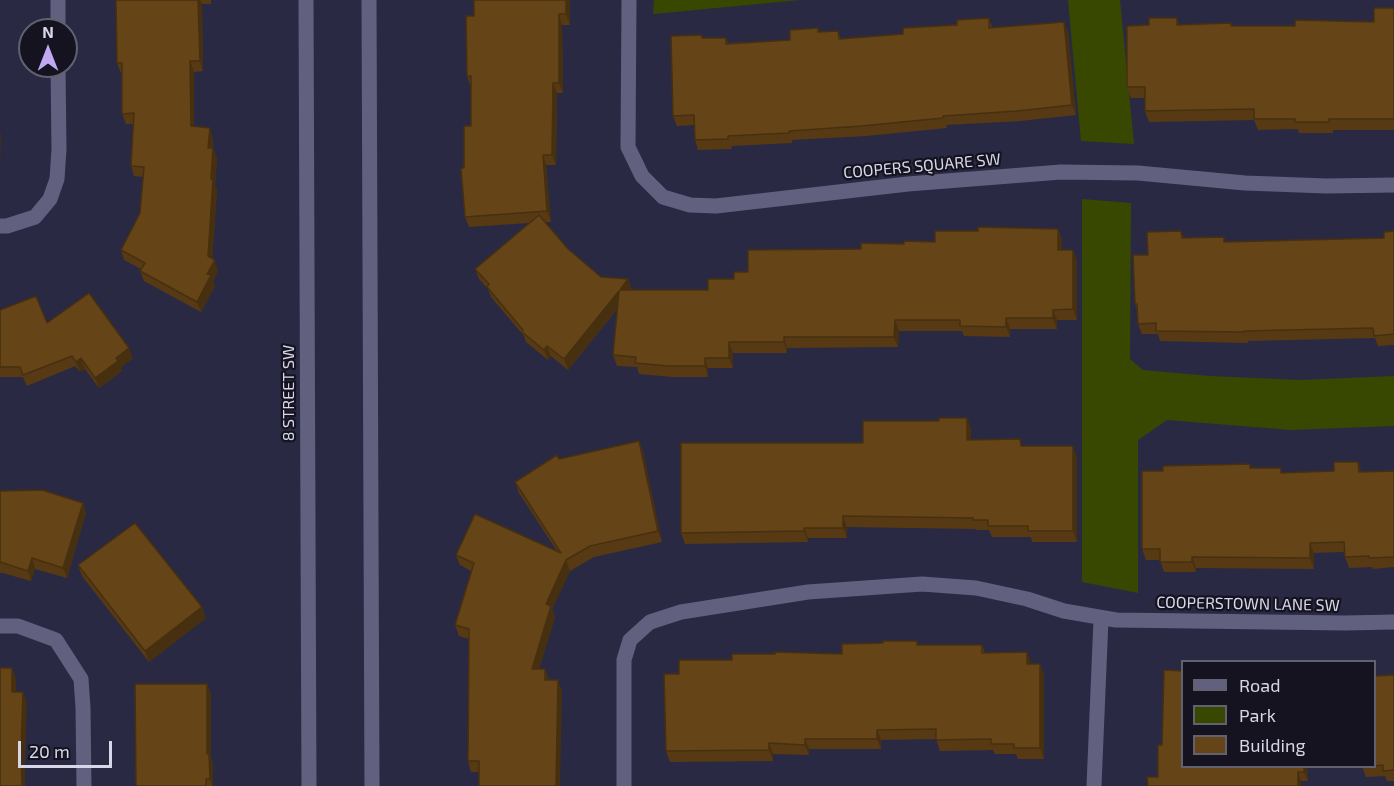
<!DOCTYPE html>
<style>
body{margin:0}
#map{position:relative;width:1394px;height:786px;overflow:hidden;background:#2a2944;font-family:"Exo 2",sans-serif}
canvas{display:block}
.legend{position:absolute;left:1181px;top:660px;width:195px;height:108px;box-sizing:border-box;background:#14131f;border:2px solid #626170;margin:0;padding:8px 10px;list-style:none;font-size:18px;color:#d7d7e9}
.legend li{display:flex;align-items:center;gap:12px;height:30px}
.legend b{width:30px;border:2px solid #626170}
.north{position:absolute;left:18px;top:18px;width:60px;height:60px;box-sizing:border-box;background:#14131f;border:2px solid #626170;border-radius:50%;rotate:0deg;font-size:16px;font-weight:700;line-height:24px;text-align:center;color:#d7d7e9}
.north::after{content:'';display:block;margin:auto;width:21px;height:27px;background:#bfa8f4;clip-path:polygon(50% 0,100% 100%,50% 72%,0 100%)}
.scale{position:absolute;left:18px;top:741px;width:94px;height:27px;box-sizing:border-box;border:3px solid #d7d7e9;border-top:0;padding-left:8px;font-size:18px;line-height:21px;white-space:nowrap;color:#d7d7e9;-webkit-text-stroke:4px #14131f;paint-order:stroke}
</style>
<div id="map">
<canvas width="1394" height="786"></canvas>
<ul class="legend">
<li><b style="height:8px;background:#61617f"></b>Road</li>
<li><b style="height:16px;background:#384800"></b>Park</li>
<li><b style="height:16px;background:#654417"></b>Building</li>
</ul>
<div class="north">N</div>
<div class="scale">20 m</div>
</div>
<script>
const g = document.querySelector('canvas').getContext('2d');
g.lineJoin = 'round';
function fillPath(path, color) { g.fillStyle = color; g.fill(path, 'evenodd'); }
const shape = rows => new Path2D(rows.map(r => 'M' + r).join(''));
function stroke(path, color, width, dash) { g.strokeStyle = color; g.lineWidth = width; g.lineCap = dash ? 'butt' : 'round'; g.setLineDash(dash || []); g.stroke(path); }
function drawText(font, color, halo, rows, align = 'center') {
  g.font = font + ' "Exo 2",sans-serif'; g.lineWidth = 4.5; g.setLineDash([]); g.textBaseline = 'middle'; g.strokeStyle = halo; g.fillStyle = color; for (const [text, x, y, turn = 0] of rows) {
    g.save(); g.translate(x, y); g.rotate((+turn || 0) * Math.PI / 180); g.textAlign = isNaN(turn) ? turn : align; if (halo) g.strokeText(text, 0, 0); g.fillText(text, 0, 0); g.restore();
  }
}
const green = shape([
 [654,0,800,0,653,14],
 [1068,0,1120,0,1134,144,1081,141],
 [1082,199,1131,203,1130,359,1143,370,1210,376,1300,380,1394,376,1394,426,1291,430,1167,420,1138,440,1138,593,1082,582]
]);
const minor = shape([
 [58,0,58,30],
 [629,0,628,147,642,176,663,197,690,205,716,206,908,184,1061,172,1138,173,1245,183,1327,186,1394,185],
 [0,226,7,226,35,217,50,199,57,179,59,149,58,66],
 [0,626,18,626,56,640,81,679,83,708,84,786],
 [624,786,624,660,630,640,650,622,681,612,808,592,922,584,976,588,1027,599,1064,611,1116,620,1345,623,1394,622],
 [1094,786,1101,619]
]);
const secondary = shape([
 [306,0,309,786],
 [369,0,372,786]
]);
const wall = shape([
 [116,0,211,0,211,4,202,4,203,71,194,72,194,127,213,138,213,148,217,158,215,185,217,190,212,259,218,271,213,281,215,286,201,312,144,281,140,271,141,269,124,260,121,250,140,213,143,177,134,176,131,166,133,124,126,124,122,114,122,73,121,73,117,63],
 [474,0,570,0,570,25,562,25,563,93,557,93,556,165,546,165,551,222,545,222,568,249,601,277,628,279,632,290,708,290,734,279,748,272,861,249,904,244,935,242,978,231,1058,229,1062,240,1062,250,1077,260,1077,320,1057,320,1057,329,1010,329,1010,337,964,336,962,331,899,331,898,347,787,348,787,353,733,353,733,368,708,368,708,377,672,377,639,374,637,367,617,366,613,355,618,308,568,370,551,356,548,360,526,342,524,336,491,297,488,289,479,279,475,269,529,223,469,227,465,217,464,168,471,126,471,87,467,76,474,16],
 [1394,8,1394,130,1333,130,1333,133,1299,133,1298,129,1258,130,1254,120,1149,122,1145,111,1145,98,1131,98,1127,87,1149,25,1177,18,1179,25,1231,23,1232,26,1295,26,1374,22],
 [989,18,992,28,1068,32,1076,115,1020,121,946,125,947,128,866,136,792,140,792,143,731,146,732,149,698,150,695,140,694,125,677,126,673,116,702,35,703,38,726,38,728,43,790,40,818,28,819,32,838,31,841,39,903,34],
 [1181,231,1184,238,1226,242,1384,238,1394,231,1394,345,1378,346,1375,338,1248,341,1248,343,1160,341,1158,334,1142,334,1138,324,1138,312,1135,304,1148,255],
 [0,310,47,323,133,358,120,368,122,371,99,388,85,369,80,372,75,366,27,386,23,377,0,377],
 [971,428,971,440,1023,446,1077,457,1077,542,1032,542,1031,537,992,537,989,530,977,530,976,529,847,527,847,538,808,538,808,542,685,544,681,533,863,443],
 [639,441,643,452,662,542,594,557,570,571,552,609,555,617,539,669,545,669,549,680,562,691,479,772,471,772,468,761,469,639,459,636,455,625,471,571,460,565,456,555,557,551,519,493,515,482,559,459],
 [1251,468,1282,473,1362,472,1394,471,1394,567,1373,569,1372,567,1349,568,1345,557,1344,552,1314,553,1314,569,1196,568,1196,572,1164,572,1160,560,1146,560,1142,549],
 [0,491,83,503,86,513,67,578,35,569,31,581,3,573,0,573],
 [78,565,206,618,149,662,82,576],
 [918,645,982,645,985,653,1031,664,1044,674,1044,759,1018,759,1016,754,995,754,993,750,940,751,936,739,881,740,881,749,809,749,809,755,773,754,773,761,670,762,666,751,679,674,732,660,842,654],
 [1394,675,1394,781,1387,781,1385,776,1366,777,1362,766,1374,766,1374,676],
 [207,684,211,694,211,758,213,764,213,786,136,786],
 [1307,766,1308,781,1301,781,1301,786,1148,786,1158,777]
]);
const shadedWall = shape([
 [198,0,200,0,202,4,203,71,200,61],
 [566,0,570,0,570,25,566,14],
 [559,14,562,25,563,93,559,83],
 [1064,22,1068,32,1076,115,1072,105],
 [190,61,194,72,194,137,191,126],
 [553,83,557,93,556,165,552,155],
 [210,128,213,138,212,158,208,148],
 [0,133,1,135,0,166],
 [213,148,217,158,215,185,217,190,212,266,215,260,218,271,213,281,215,286,201,312,197,302,207,274],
 [543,155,546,165,551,222,547,211],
 [1058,229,1062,240,1062,260,1058,250],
 [1073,250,1077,260,1077,320,1073,309],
 [628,279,632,290,620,290],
 [619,291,623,301,568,370,564,359],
 [1053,310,1057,320,1057,329,1053,318],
 [1006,318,1010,329,1010,337,1006,327],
 [895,320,899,331,898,347,894,337],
 [784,337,787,348,787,353,784,342],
 [729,342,733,353,733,368,729,358],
 [547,346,551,356,548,360,544,350],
 [129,348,133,358,120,368,122,371,99,388,95,378,116,358],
 [81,358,85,369,80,372,76,362],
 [705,358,708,368,708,377,705,366],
 [967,418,971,428,971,451,967,440],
 [639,441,643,452,662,542,658,531],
 [1073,446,1077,457,1077,542,1073,531],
 [1358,462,1362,472,1359,472],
 [83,503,86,513,67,578,63,568],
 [843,516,847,527,847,538,843,528],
 [804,528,808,538,808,542,804,531],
 [1310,543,1314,553,1314,569,1310,558],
 [1192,557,1196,568,1196,572,1192,562],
 [32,558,35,569,31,581,28,571],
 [566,560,570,571,552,609,555,617,536,679,532,669,546,604],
 [202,607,206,618,149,662,145,651],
 [1027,652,1031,663,1031,674,1027,664],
 [1040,664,1044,674,1044,759,1040,748],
 [12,668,16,679,16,703,12,692],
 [545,669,549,679,549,691,545,680],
 [558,680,562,691,560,786,556,786],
 [207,684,211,694,211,758,213,764,213,786,212,786,210,779,207,754],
 [23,692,27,703,25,762,25,786,22,786,21,752],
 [877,730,881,740,881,749,877,739],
 [805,739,809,749,809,755,805,745],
 [769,743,773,754,773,761,769,750],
 [1304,766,1307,766,1308,781,1304,772],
 [1298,772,1301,781,1301,786,1298,786]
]);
const building = shape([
 [116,0,198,0,200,61,190,61,191,126,210,128,208,148,213,148,211,179,213,179,208,256,215,260,207,274,211,275,197,302,140,271,145,263,121,250,140,213,144,167,131,166,134,113,122,114,122,63,117,63,116,0],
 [474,0,566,0,566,14,559,14,559,83,553,83,552,155,543,155,547,211,465,217,461,168,464,168,464,126,471,126,471,76,467,76,466,16,474,16,474,0],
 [1374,8,1394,8,1394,119,1329,119,1329,122,1295,122,1295,119,1254,119,1254,109,1145,111,1145,87,1127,87,1127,26,1149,25,1149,18,1177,18,1177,25,1231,23,1231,26,1295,26,1295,20,1374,22,1374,8],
 [989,18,989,28,1064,22,1072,105,1017,111,943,116,943,118,862,126,789,131,789,133,728,136,728,139,695,140,694,115,673,116,671,36,702,35,702,38,726,38,726,44,790,40,790,30,818,28,818,32,838,31,839,39,903,34,903,28,957,25,957,20,989,18],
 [539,215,568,249,601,277,628,279,620,290,708,290,708,279,734,279,734,272,748,272,748,250,861,249,861,243,904,244,904,241,935,242,935,231,978,231,978,227,1058,229,1058,250,1073,250,1073,309,1053,310,1053,318,1006,318,1006,327,960,326,960,320,895,320,894,337,784,337,784,342,729,342,729,358,705,358,705,366,668,366,635,363,636,357,613,355,619,291,564,359,547,346,544,350,522,332,523,330,487,287,489,284,475,269,539,215],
 [1181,231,1182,238,1224,237,1224,242,1384,238,1384,232,1394,231,1394,334,1374,336,1373,328,1244,331,1244,332,1156,331,1156,323,1138,324,1137,304,1135,304,1133,255,1148,255,1147,232,1181,231],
 [89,293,129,348,116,358,118,361,95,378,81,358,76,362,72,356,23,375,20,367,0,367,0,310,36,296,47,323,89,293],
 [939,418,967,418,967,440,1020,439,1021,446,1073,446,1073,531,1028,531,1028,526,988,526,988,520,973,520,973,518,843,516,843,528,804,528,804,531,681,533,681,443,863,443,863,421,939,421,939,418],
 [639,441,658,531,590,546,566,560,546,604,551,606,532,669,545,669,545,680,558,680,556,786,479,786,479,761,468,761,469,629,455,625,474,563,456,555,475,514,561,553,515,482,557,455,559,459,639,441],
 [1334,462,1358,462,1359,472,1394,471,1394,557,1369,558,1369,556,1345,557,1344,542,1310,543,1310,558,1192,557,1192,562,1160,562,1160,549,1142,549,1142,471,1163,471,1163,466,1250,464,1250,468,1281,468,1281,473,1334,471,1334,462],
 [42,490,83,503,63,568,32,558,28,571,0,562,0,491,42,490],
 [135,523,202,607,145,651,78,565,135,523],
 [883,641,917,641,917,645,982,645,982,653,1027,652,1027,664,1040,664,1040,748,1014,748,1014,744,991,744,991,739,936,740,936,729,877,730,877,739,805,739,805,745,769,743,769,750,666,751,664,674,679,674,679,660,732,660,732,654,775,654,775,652,842,654,842,644,883,643,883,641],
 [0,668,12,668,12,692,23,692,21,752,22,786,0,786,0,668],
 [1164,670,1182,671,1182,766,1304,766,1304,772,1298,772,1298,786,1148,786,1147,777,1158,777,1158,745,1162,745,1164,670],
 [1394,675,1394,770,1383,771,1383,765,1374,766,1374,676,1394,675],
 [135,684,207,684,207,754,209,754,210,779,206,779,206,786,136,786,135,684]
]);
const streetNames = [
 ["COOPERS SQUARE SW",922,166,-5],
 ["8 STREET SW",289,393,-90],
 ["COOPERSTOWN LANE SW",1248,604,1]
];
fillPath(green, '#384800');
stroke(minor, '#61617f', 15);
stroke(secondary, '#61617f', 15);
fillPath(wall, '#573a14');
fillPath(shadedWall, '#473010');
fillPath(building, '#654417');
stroke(building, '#473010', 1.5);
drawText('16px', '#d7d7e9', '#14131f', streetNames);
</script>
